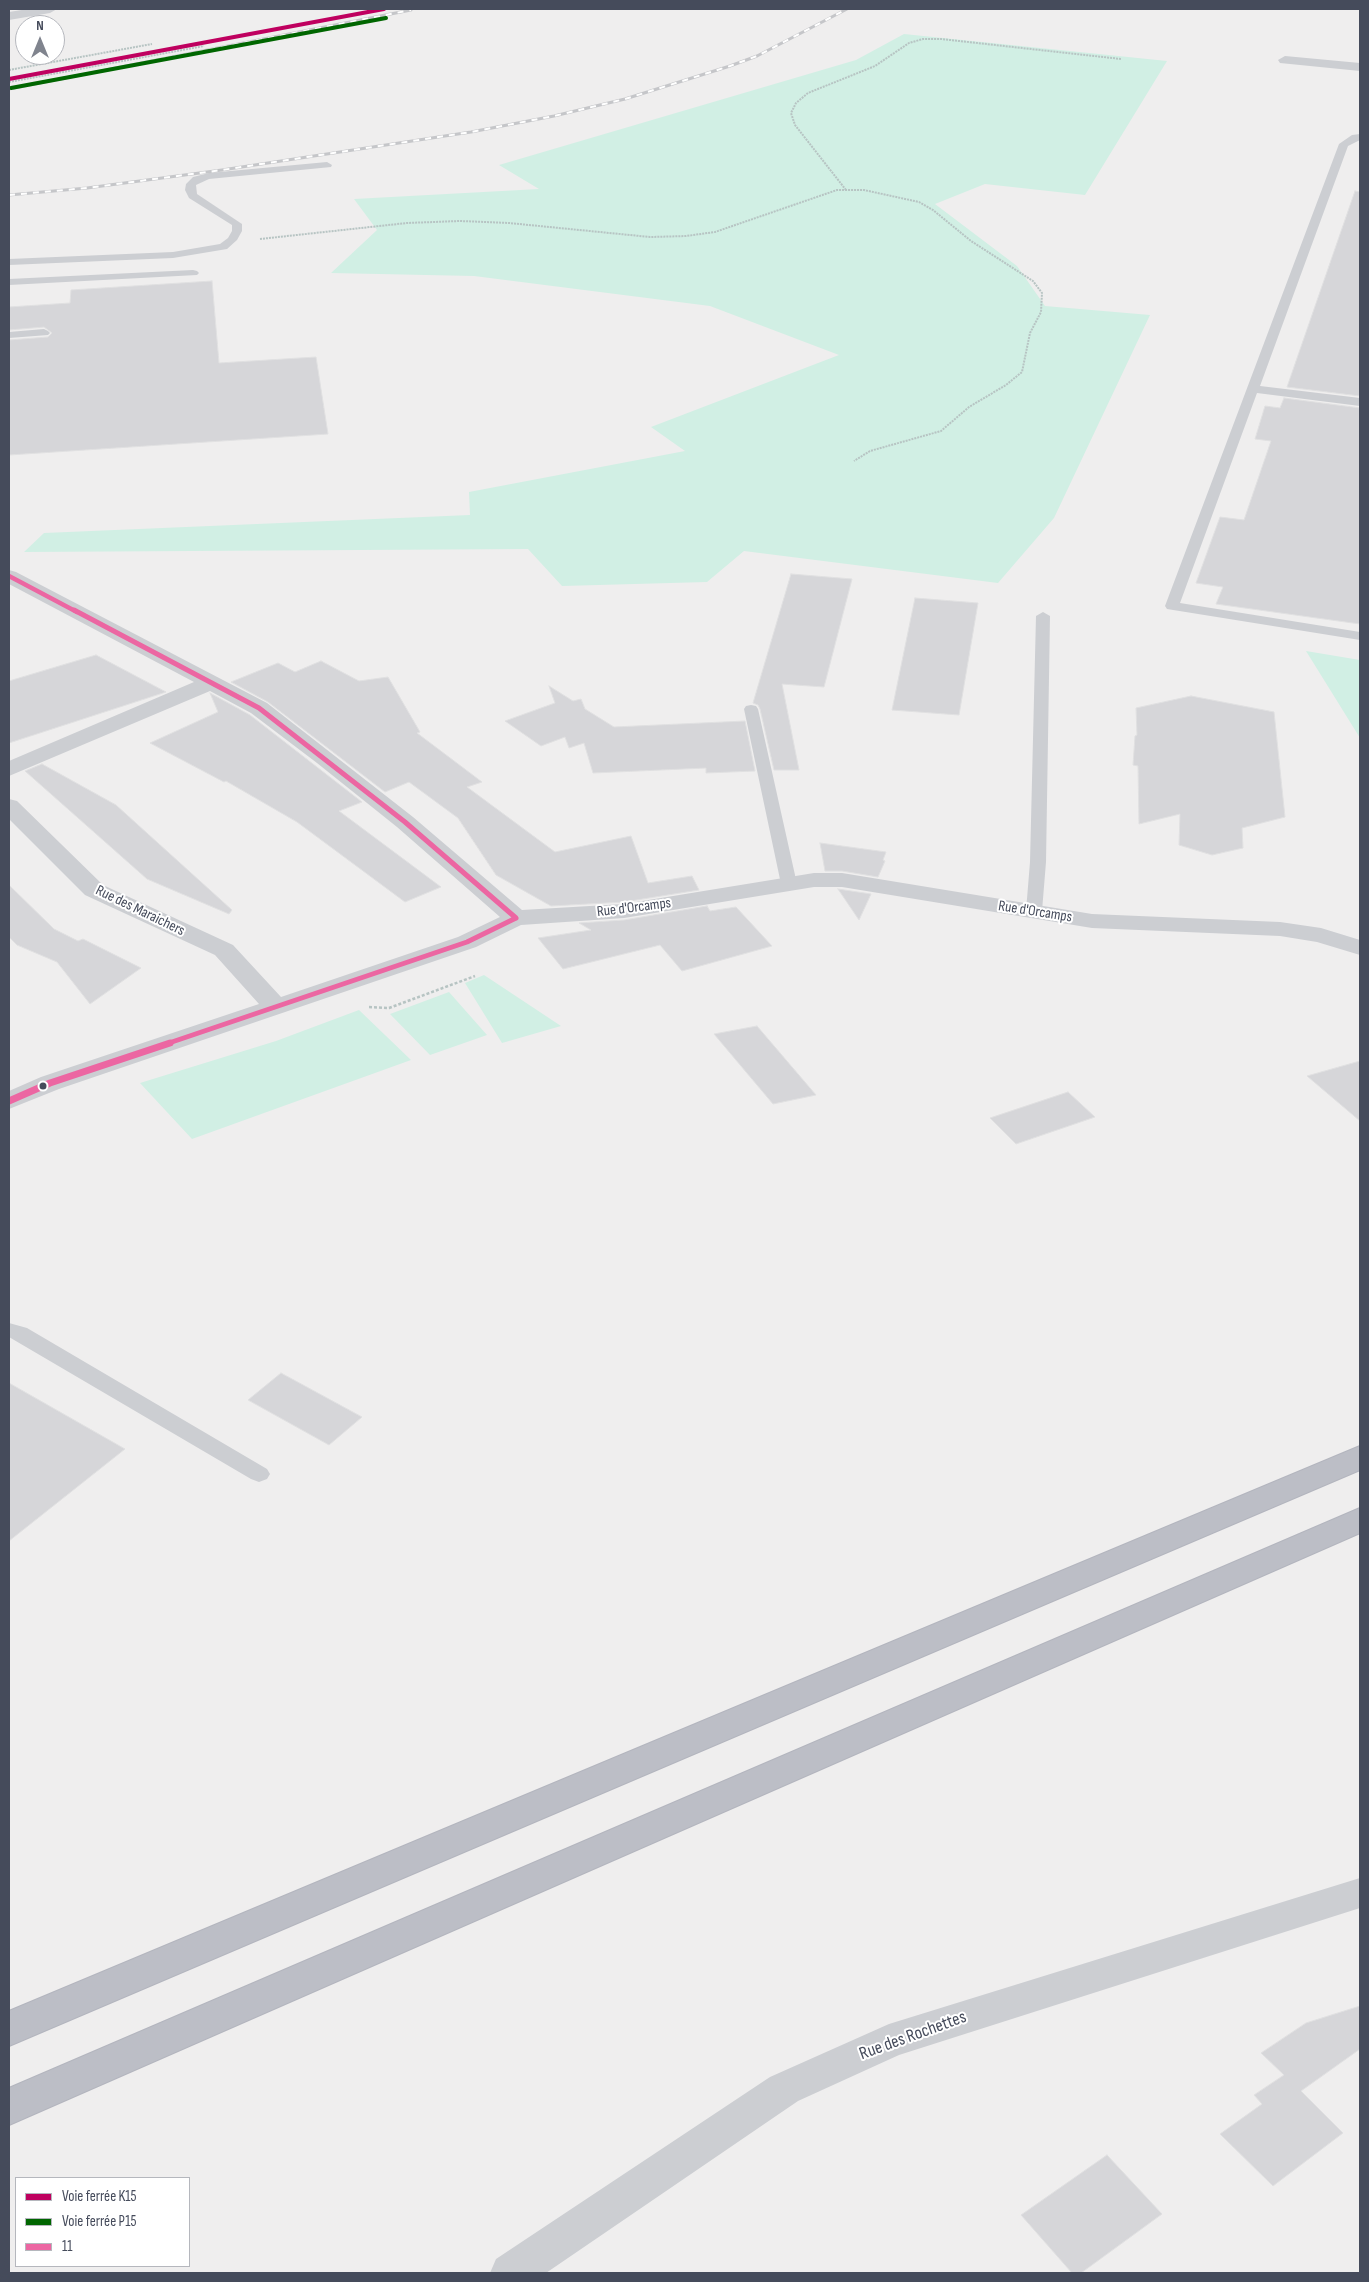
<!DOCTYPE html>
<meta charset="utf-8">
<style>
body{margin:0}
#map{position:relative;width:1369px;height:2282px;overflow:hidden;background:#efeeee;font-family:"Sofia Sans Condensed",sans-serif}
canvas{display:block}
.frame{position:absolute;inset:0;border:10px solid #454b5b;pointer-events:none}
.legend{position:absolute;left:15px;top:2177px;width:175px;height:90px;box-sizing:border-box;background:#fff;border:1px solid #b5b7bd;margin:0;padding:6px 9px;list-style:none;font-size:15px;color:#454b5b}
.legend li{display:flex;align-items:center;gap:10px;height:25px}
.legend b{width:25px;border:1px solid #b5b7bd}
.north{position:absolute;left:15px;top:15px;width:50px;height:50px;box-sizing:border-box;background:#fff;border:1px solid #b5b7bd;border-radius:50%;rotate:0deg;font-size:14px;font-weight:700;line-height:20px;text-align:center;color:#454b5b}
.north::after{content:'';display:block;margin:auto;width:18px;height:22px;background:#80848e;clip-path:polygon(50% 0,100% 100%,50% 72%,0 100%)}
</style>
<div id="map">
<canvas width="1369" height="2282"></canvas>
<div class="frame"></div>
<ul class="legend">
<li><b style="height:6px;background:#bf005f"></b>Voie ferrée K15</li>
<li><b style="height:6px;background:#060"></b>Voie ferrée P15</li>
<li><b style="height:6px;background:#ec66a2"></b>11</li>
</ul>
<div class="north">N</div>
</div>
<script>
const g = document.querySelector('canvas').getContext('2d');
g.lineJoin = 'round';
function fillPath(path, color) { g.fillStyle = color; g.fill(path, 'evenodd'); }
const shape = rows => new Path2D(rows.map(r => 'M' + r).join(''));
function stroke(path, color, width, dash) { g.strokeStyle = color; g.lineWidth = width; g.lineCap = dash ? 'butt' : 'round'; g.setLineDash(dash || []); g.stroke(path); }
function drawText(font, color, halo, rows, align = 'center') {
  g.font = font + ' "Sofia Sans Condensed",sans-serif'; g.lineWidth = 4; g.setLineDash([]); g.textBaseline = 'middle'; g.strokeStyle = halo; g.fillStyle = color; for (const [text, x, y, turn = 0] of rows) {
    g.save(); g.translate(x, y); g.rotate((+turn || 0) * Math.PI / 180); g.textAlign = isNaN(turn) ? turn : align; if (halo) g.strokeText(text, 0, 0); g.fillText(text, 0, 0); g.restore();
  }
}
const green = shape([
 [904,34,1167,61,1085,195,985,184,935,204,1017,266,1045,306,1150,315,1054,518,998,583,744,551,707,582,562,586,528,549,24,552,44,533,470,515,469,492,685,451,651,427,839,355,710,306,474,276,331,273,377,230,354,199,539,189,499,165,856,60],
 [1306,651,1360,660,1360,738],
 [484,975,561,1026,502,1043,465,983],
 [449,992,487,1035,430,1055,390,1014],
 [359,1010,411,1060,192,1139,140,1083,276,1041]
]);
const building = shape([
 [1355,191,1360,192,1360,396,1287,387,1355,191],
 [212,281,219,363,316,357,328,434,9,455,9,340,48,337,52,333,44,327,9,330,9,307,70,303,71,290,212,281],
 [1284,398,1360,408,1360,624,1216,604,1223,587,1196,583,1220,517,1244,520,1271,441,1255,439,1265,406,1280,408,1284,398],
 [791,574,852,579,824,687,782,684,799,770,774,770,760,709,758,705,753,703,791,574],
 [915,598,978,603,959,715,892,710,915,598],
 [96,655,166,692,9,743,9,681,96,655],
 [321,661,359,681,388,677,420,732,417,733,482,782,467,787,555,852,631,836,648,883,692,876,699,890,624,902,551,906,496,875,458,818,409,782,385,792,268,702,231,682,278,663,295,672,321,661],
 [549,686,573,701,581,699,585,709,614,727,745,721,755,771,706,773,706,768,593,773,584,743,569,748,565,737,541,746,505,721,555,703,549,686],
 [210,693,250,715,362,802,339,811,441,887,405,902,297,822,226,781,224,782,150,743,218,712,210,693],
 [1191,696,1274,712,1285,817,1242,828,1243,848,1212,855,1179,845,1180,814,1139,824,1138,766,1133,765,1135,736,1137,735,1136,708,1191,696],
 [42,764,116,805,232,910,229,914,147,879,25,771,42,764],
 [820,843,886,852,883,860,885,861,878,877,842,871,825,871,820,843],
 [9,885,54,929,78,941,83,939,141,968,90,1004,57,962,17,945,9,937,9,885],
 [838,889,871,894,859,920,838,889],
 [707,906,710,911,736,907,772,946,682,971,660,945,563,969,538,938,591,930,579,923,624,920,707,906],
 [757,1026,816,1095,773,1104,714,1034,757,1026],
 [1360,1061,1360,1121,1307,1076,1360,1061],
 [1068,1092,1095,1117,1016,1144,990,1118,1068,1092],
 [281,1373,362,1417,329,1445,248,1400,281,1373],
 [9,1383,125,1449,9,1541,9,1383],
 [1360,2006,1360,2049,1301,2091,1343,2133,1273,2186,1220,2134,1262,2104,1254,2095,1284,2075,1261,2053,1306,2023,1360,2006],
 [1107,2155,1162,2214,1081,2273,1072,2273,1021,2215,1107,2155]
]);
const pathFar1 = shape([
 [9,70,152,44],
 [9,82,204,46],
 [846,190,795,125,791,113,796,103,808,93,875,66,909,43,923,39,941,39,1121,59],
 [260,239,407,223,460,221,509,223,650,237,686,236,715,232,837,190,864,190,919,202,933,210,971,241,1033,281,1042,293,1041,312,1030,333,1022,372,1006,385,969,407,941,431,870,451,854,461]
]);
const path = shape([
 [369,1007,389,1008,475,976]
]);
const lane = shape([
 [1360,134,1360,140,1348,146,1260,386,1360,398,1360,406,1257,393,1180,603,1360,632,1360,640,1167,609,1165,606,1339,144,1352,135,1360,134],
 [327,162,332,165,331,167,209,179,196,185,197,194,242,224,242,231,237,240,227,249,173,258,9,265,9,259,173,252,220,244,228,238,232,231,232,225,189,198,185,190,186,184,193,177,209,173,327,162],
 [193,270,197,271,199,273,197,275,9,285,9,279,193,270],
 [44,329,48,331,50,333,48,335,9,338,9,332,44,329],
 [1043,612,1050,616,1046,862,1042,911,1040,915,1034,916,1028,915,1026,911,1030,862,1036,616,1043,612],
 [751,705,756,706,758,709,797,884,795,888,789,889,783,888,781,884,744,709,746,706,751,705],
 [9,1323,27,1328,267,1469,270,1474,267,1479,259,1482,251,1479,9,1337,9,1323]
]);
const street = shape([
 [1285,56,1360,63,1360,71,1280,63,1278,60,1285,56],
 [9,570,16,572,267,703,413,817,522,910,624,904,814,873,842,873,1092,914,1280,922,1321,928,1360,940,1360,955,1317,942,1280,936,1092,928,842,887,814,887,624,918,521,925,476,947,59,1089,9,1109,9,1091,41,1077,259,1004,215,955,85,895,9,819,9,799,17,801,103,885,233,945,281,997,458,937,500,917,397,827,317,763,251,713,210,691,9,776,9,761,194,682,9,584,9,570],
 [1360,1878,1360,1908,899,2055,798,2101,546,2273,490,2273,496,2259,770,2077,889,2024,1360,1878]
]);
const secondary = shape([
 [28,9,57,9,50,13,9,20,9,12,28,9]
]);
const highway = shape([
 [1360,1446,1360,1470,9,2046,9,2011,1360,1446],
 [1360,1508,1360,1533,9,2125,9,2088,1360,1508]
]);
const rail = shape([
 [9,89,411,10],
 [9,195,87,188,222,170,471,132,554,116,625,99,730,66,757,56,847,9]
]);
const bus1Far2 = shape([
 [9,576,77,612]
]);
const bus1Far1 = shape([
 [74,610,259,708,405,822,516,918],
 [166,1044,467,942,516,918]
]);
const bus1 = shape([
 [9,1101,50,1083,170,1043]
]);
const rail1 = shape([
 [9,79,384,9]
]);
const rail2 = shape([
 [11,88,386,18]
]);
const markers = [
 [43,1086,4.5,"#454b5b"]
];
const streetNames = [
 ["Rue d'Orcamps",634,908,-7],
 ["Rue des Maraichers",140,911,26],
 ["Rue d'Orcamps",1035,912,9]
];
const nearStreetnames = [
 ["Rue des Rochettes",913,2036,-20]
];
fillPath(green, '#d1efe4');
fillPath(building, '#d6d6d9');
stroke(building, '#e0e0e1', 1);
stroke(highway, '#b3b5be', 2);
stroke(pathFar1, '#b7c4c3', 2, [2, 1]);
stroke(path, '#b7c4c3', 2.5, [3, 2]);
fillPath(lane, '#ccced2');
fillPath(street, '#ccced2');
fillPath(secondary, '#cdcfd3');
fillPath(highway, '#bcbec6');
stroke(rail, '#c5c6c9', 3);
stroke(rail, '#fff', 2, [6]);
stroke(bus1Far2, '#ec66a2', 4.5);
stroke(bus1Far1, '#ec66a2', 5);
stroke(bus1, '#ec66a2', 7);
stroke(rail1, '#bf005f', 4);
stroke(rail2, '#060', 4);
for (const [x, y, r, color] of markers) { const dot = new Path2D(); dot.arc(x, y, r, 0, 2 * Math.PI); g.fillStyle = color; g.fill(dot); stroke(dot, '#fff', 2); }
drawText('15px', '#454b5b', '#fff', streetNames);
drawText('18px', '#454b5b', '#fff', nearStreetnames);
</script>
